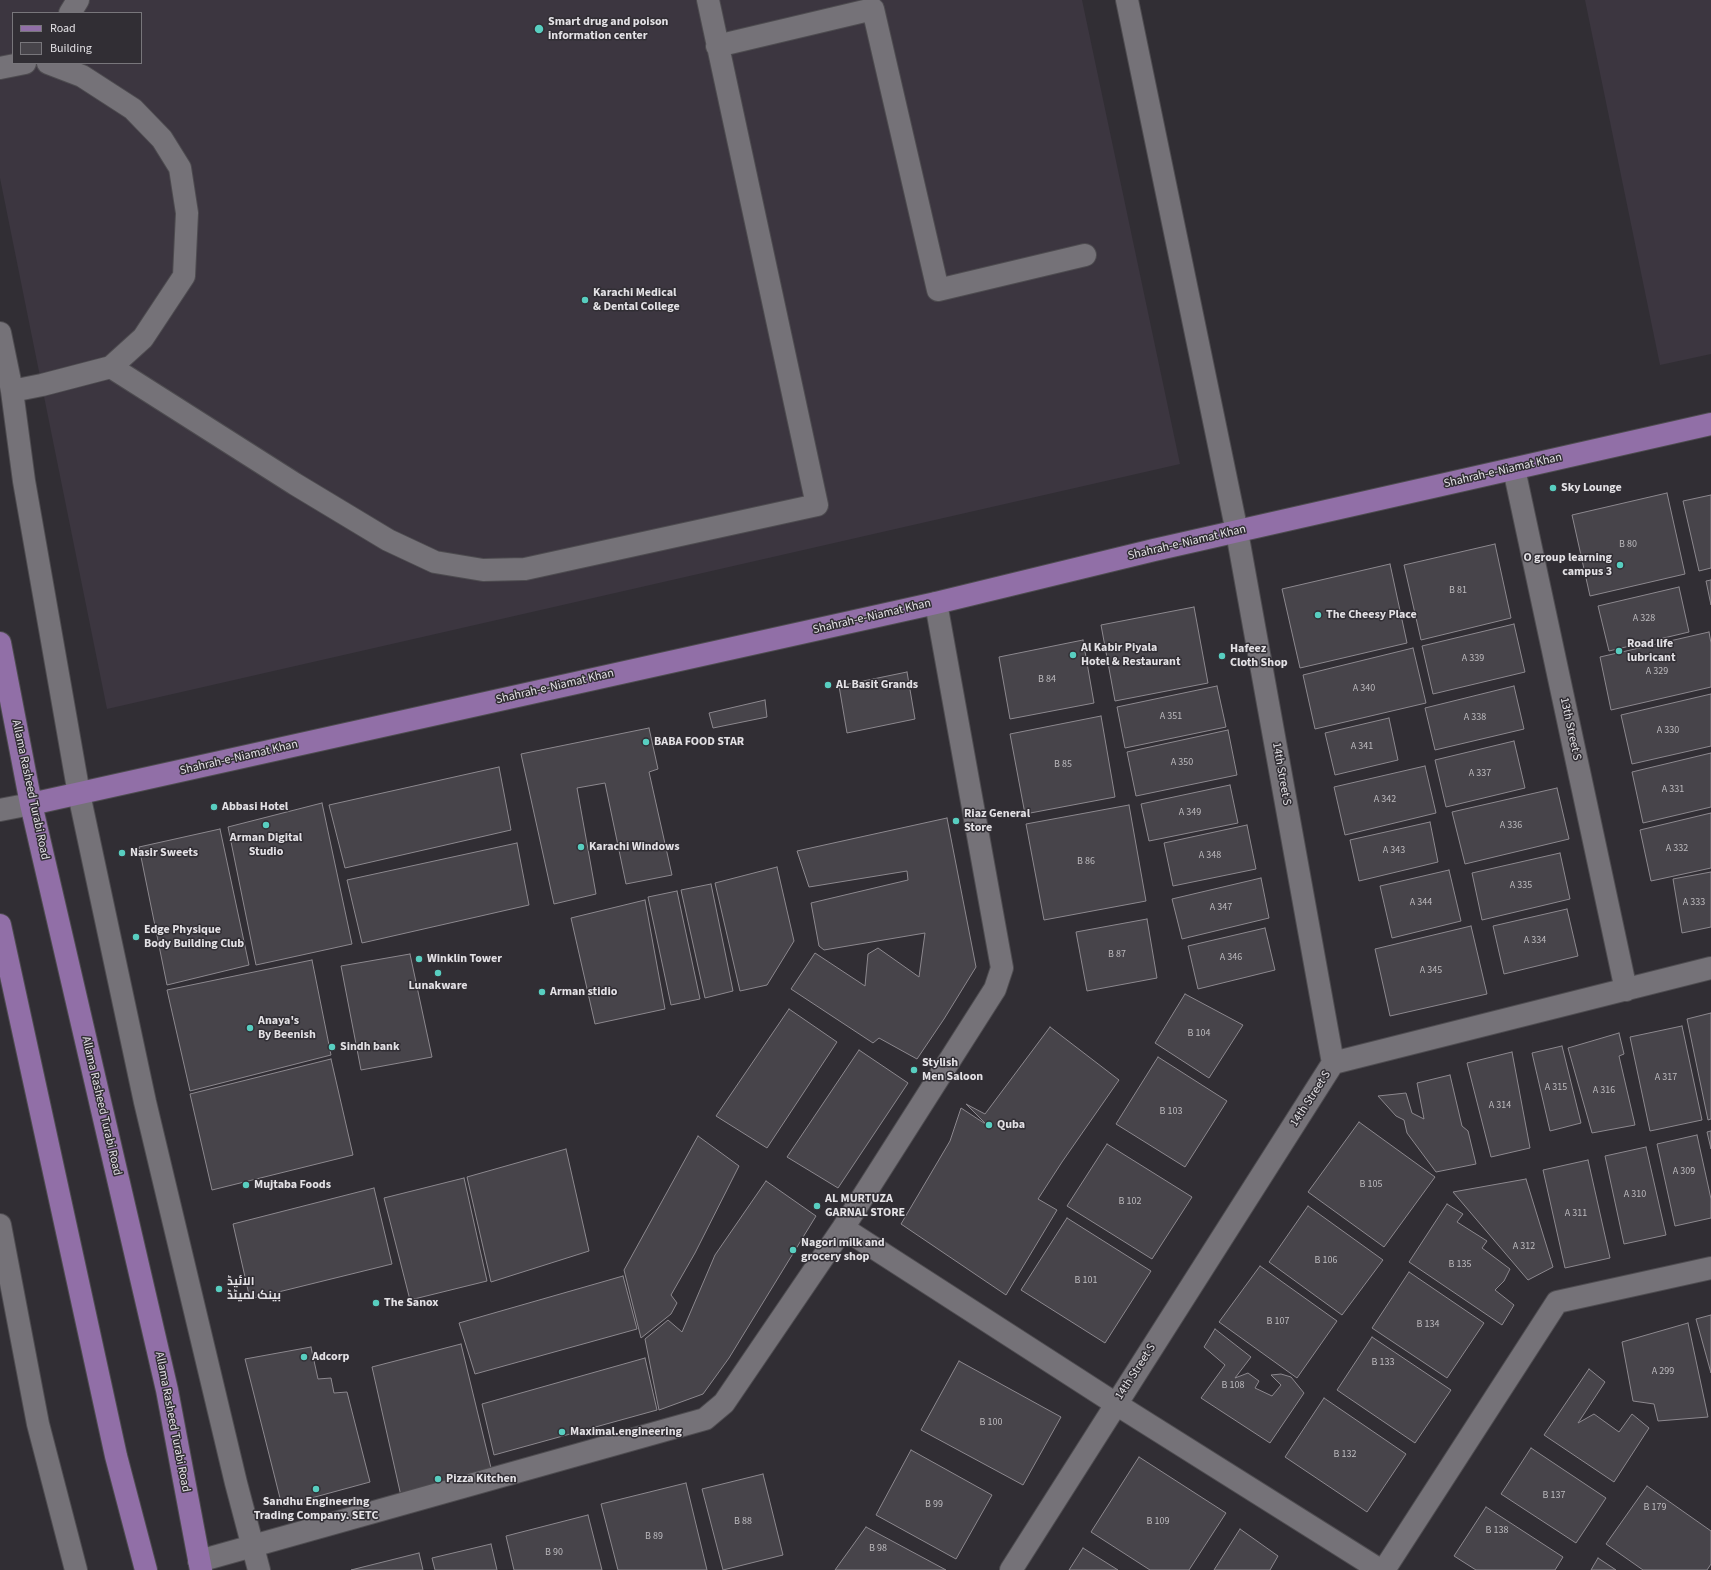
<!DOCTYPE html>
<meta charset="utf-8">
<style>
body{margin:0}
#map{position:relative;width:1711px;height:1570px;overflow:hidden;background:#312e34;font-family:"Source Sans 3",sans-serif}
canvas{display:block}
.legend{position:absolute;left:12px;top:12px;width:130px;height:52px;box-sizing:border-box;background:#312e34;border:1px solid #78767b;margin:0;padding:5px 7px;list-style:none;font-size:12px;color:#e3e1e5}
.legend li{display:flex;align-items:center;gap:8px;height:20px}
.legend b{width:20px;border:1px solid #78767b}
</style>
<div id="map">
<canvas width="1711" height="1570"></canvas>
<ul class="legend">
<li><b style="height:5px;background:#916fa7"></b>Road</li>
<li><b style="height:11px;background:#47444a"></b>Building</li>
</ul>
</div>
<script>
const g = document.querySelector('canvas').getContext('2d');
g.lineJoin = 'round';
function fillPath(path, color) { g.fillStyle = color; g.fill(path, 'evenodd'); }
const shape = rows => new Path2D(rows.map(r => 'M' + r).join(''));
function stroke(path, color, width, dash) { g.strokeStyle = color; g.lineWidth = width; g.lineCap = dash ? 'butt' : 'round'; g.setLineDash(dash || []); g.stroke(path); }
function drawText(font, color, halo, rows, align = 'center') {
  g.font = font + ' "Source Sans 3",Cairo,sans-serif'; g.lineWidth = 3; g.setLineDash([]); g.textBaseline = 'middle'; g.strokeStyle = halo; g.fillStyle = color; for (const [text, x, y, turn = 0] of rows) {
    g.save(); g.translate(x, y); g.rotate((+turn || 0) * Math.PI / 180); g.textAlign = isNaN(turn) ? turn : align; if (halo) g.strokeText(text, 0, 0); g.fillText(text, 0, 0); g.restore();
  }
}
const built = shape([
 [0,0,1082,0,1180,464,107,709,0,178],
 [13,13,141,13,141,63,13,63],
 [1585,0,1711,0,1711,354,1660,365]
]);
const building = shape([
 [1667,493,1685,574,1590,596,1572,515,1667,493],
 [1711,495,1711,568,1699,571,1683,501,1711,495],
 [1495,544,1511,618,1421,640,1404,565,1495,544],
 [1390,564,1407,643,1300,668,1282,589,1390,564],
 [1711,580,1711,605,1706,581,1711,580],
 [1679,587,1689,632,1609,651,1598,606,1679,587],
 [1194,607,1208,683,1115,701,1101,625,1194,607],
 [1514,624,1525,672,1433,694,1422,646,1514,624],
 [1709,632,1711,643,1711,687,1611,710,1600,657,1709,632],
 [1083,640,1094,703,1010,719,999,657,1083,640],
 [1413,648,1426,703,1315,729,1303,675,1413,648],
 [907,672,915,719,847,733,839,686,907,672],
 [1217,686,1226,727,1125,748,1117,707,1217,686],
 [1514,686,1524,729,1435,750,1425,708,1514,686],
 [1711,694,1711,746,1632,764,1621,715,1711,694],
 [765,700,767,717,713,728,709,713,765,700],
 [1101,716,1115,797,1025,814,1010,734,1101,716],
 [1389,718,1398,760,1335,775,1325,733,1389,718],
 [649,728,658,769,649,772,672,875,626,884,605,783,577,788,596,894,554,904,521,754,649,728],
 [1228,730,1237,775,1136,796,1127,752,1228,730],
 [1514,741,1525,788,1446,807,1435,760,1514,741],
 [1711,753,1711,807,1643,823,1632,772,1711,753],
 [1425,766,1436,813,1345,835,1334,787,1425,766],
 [499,767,511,830,345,868,329,805,499,767],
 [1230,785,1238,823,1149,841,1141,804,1230,785],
 [1557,788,1569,839,1465,864,1452,812,1557,788],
 [322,803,352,944,256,965,228,827,322,803],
 [1129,805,1146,901,1044,920,1026,824,1129,805],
 [1711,813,1711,868,1651,881,1640,830,1711,813],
 [947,818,976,967,944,1019,917,1059,879,1038,873,1043,791,989,815,953,865,986,868,954,878,948,919,977,925,933,824,950,819,946,811,903,908,880,907,871,809,887,797,851,947,818],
 [1430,822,1438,862,1359,881,1350,840,1430,822],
 [1247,825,1256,869,1173,886,1164,843,1247,825],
 [220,829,249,965,167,985,139,847,220,829],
 [517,843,529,905,362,943,347,880,517,843],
 [1560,853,1570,899,1482,920,1472,873,1560,853],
 [777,867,794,941,767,985,740,991,715,883,777,867],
 [1449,870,1461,921,1392,938,1380,886,1449,870],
 [1711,872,1711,927,1682,933,1673,879,1711,872],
 [1261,878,1269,918,1182,939,1172,899,1261,878],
 [711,884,733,991,705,998,681,890,711,884],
 [677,891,700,999,671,1005,648,897,677,891],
 [645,900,665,1009,595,1024,571,918,645,900],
 [1567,909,1578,956,1504,974,1493,926,1567,909],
 [1147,919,1157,978,1087,991,1076,932,1147,919],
 [1471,926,1487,994,1390,1016,1375,949,1471,926],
 [1265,928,1275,970,1198,989,1188,946,1265,928],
 [410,954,432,1057,361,1070,341,966,410,954],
 [312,960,331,1055,190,1091,167,990,312,960],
 [1185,994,1243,1025,1209,1078,1155,1043,1185,994],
 [789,1009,837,1042,767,1148,716,1116,789,1009],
 [1711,1013,1711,1119,1708,1120,1687,1019,1711,1013],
 [1682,1026,1702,1120,1650,1131,1630,1037,1682,1026],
 [1050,1027,1119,1080,1062,1162,1038,1199,1057,1210,1006,1295,901,1224,950,1141,961,1108,987,1125,966,1104,985,1114,1050,1027],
 [1619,1033,1624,1054,1619,1056,1635,1125,1592,1133,1568,1048,1619,1033],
 [1562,1046,1581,1123,1550,1131,1532,1053,1562,1046],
 [859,1050,908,1083,838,1188,787,1157,859,1050],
 [1512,1052,1530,1148,1491,1157,1467,1063,1512,1052],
 [1158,1057,1227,1101,1185,1167,1116,1124,1158,1057],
 [331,1059,353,1155,212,1190,190,1094,331,1059],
 [1450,1075,1462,1126,1468,1131,1476,1164,1436,1172,1407,1133,1404,1120,1396,1116,1378,1096,1406,1093,1412,1113,1424,1119,1417,1083,1450,1075],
 [1359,1122,1435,1177,1384,1247,1308,1192,1359,1122],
 [1711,1131,1711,1149,1707,1132,1711,1131],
 [1697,1135,1711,1199,1711,1218,1675,1226,1657,1144,1697,1135],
 [698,1136,739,1166,695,1253,671,1295,677,1303,671,1314,641,1338,624,1270,698,1136],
 [1107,1144,1192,1197,1152,1259,1067,1206,1107,1144],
 [1646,1147,1666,1235,1624,1244,1605,1156,1646,1147],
 [566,1149,589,1251,491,1282,467,1177,566,1149],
 [1588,1160,1610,1258,1565,1268,1543,1170,1588,1160],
 [464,1178,487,1281,410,1300,384,1198,464,1178],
 [1526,1179,1553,1267,1528,1280,1453,1192,1526,1179],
 [766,1181,816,1216,729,1358,703,1394,659,1410,645,1339,668,1320,682,1332,715,1255,766,1181],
 [374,1188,392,1264,250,1299,233,1224,374,1188],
 [1447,1204,1463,1214,1457,1222,1487,1241,1482,1248,1510,1269,1504,1281,1495,1290,1514,1305,1502,1325,1409,1262,1447,1204],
 [1308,1206,1383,1260,1342,1315,1269,1262,1308,1206],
 [1067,1218,1151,1271,1105,1343,1021,1290,1067,1218],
 [1260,1266,1337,1321,1297,1378,1219,1322,1260,1266],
 [1409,1272,1484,1323,1447,1378,1372,1328,1409,1272],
 [623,1276,637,1329,475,1374,459,1323,623,1276],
 [1711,1315,1711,1373,1696,1319,1711,1315],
 [1688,1323,1708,1417,1658,1421,1654,1404,1633,1401,1622,1342,1688,1323],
 [1215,1329,1251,1357,1235,1378,1248,1373,1259,1381,1255,1388,1272,1396,1281,1385,1271,1375,1281,1374,1291,1377,1304,1393,1270,1443,1201,1398,1225,1365,1204,1347,1215,1329],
 [1372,1337,1451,1390,1415,1443,1337,1390,1372,1337],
 [461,1344,491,1468,401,1496,372,1367,461,1344],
 [311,1347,318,1379,331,1378,334,1393,347,1392,370,1482,282,1506,245,1359,311,1347],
 [645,1358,657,1410,494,1455,482,1404,645,1358],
 [959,1361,1061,1417,1023,1485,921,1430,959,1361],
 [1589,1369,1605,1382,1578,1423,1594,1414,1619,1432,1632,1414,1649,1428,1614,1482,1544,1435,1589,1369],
 [1324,1398,1406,1454,1367,1512,1285,1457,1324,1398],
 [1531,1448,1606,1498,1576,1543,1501,1494,1531,1448],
 [911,1450,992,1495,956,1559,876,1515,911,1450],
 [1139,1457,1226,1513,1189,1570,1150,1570,1091,1532,1139,1457],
 [763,1474,783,1555,723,1570,702,1489,763,1474],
 [686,1483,707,1570,618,1570,601,1504,686,1483],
 [1647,1486,1711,1531,1711,1564,1707,1570,1643,1570,1606,1544,1647,1486],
 [1486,1507,1563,1557,1555,1570,1476,1570,1454,1556,1486,1507],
 [588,1515,602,1570,514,1570,506,1536,588,1515],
 [866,1527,946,1570,835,1570,866,1527],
 [1240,1529,1278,1556,1270,1570,1214,1570,1240,1529],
 [491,1544,497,1570,435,1570,432,1558,491,1544],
 [1083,1548,1118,1570,1069,1570,1083,1548],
 [419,1553,423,1570,351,1570,419,1553],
 [1598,1558,1616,1570,1591,1570,1598,1558]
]);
const minor = shape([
 [70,13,78,0],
 [717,46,873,9,938,290,1085,255],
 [0,68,25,63],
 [0,333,12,391,24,481,79,794,145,1102,236,1483,259,1570],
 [111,367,295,484,388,540,435,562,483,570,525,569,817,505,708,0],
 [12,391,42,385,111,367,143,338,184,276,187,213,180,168,162,139,133,109,82,76,48,63],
 [1514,469,1626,990],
 [0,810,31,804],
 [1333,1063,1711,968],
 [0,1225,38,1424,76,1570],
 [843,1228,1116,1404,1380,1570],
 [199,1561,705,1419,724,1403,843,1228,995,989,1002,968,936,603],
 [1011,1570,1333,1063,1237,532,1127,0],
 [1384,1570,1557,1302,1711,1268]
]);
const major = shape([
 [0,643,31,804,167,1390,201,1570],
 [31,804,936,603,1154,550,1711,424],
 [0,925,116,1456,146,1570]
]);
const markers = [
 [539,29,5,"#58cec0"],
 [585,300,4,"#58cec0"],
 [1553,488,4,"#58cec0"],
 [1620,565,4,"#58cec0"],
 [1318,615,4,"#58cec0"],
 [1619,651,4,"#58cec0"],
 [1073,655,4,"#58cec0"],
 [1222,656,4,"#58cec0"],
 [828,685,4,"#58cec0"],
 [646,742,4,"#58cec0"],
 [214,807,4,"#58cec0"],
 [956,821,4,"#58cec0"],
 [266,825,4,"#58cec0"],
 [581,847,4,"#58cec0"],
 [122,853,4,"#58cec0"],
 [136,937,4,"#58cec0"],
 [419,959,4,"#58cec0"],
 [438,973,4,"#58cec0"],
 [542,992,4,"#58cec0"],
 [250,1028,4,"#58cec0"],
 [332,1047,4,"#58cec0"],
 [914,1070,4,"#58cec0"],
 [989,1125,4,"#58cec0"],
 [246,1185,4,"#58cec0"],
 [817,1206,4,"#58cec0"],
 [793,1250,4,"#58cec0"],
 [219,1289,4,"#58cec0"],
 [376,1303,4,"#58cec0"],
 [304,1357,4,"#58cec0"],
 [562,1432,4,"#58cec0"],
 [438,1479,4,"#58cec0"],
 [316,1489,4,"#58cec0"]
];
const numberNames = [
 ["B 80",1628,545],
 ["B 81",1458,591],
 ["A 328",1644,619],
 ["A 339",1473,659],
 ["A 329",1657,672],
 ["B 84",1047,680],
 ["A 340",1364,689],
 ["A 351",1171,717],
 ["A 338",1475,718],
 ["A 330",1668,731],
 ["A 341",1362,747],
 ["A 350",1182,763],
 ["B 85",1063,765],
 ["A 337",1480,774],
 ["A 331",1673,790],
 ["A 342",1385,800],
 ["A 349",1190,813],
 ["A 336",1511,826],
 ["A 332",1677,849],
 ["A 343",1394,851],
 ["A 348",1210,856],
 ["B 86",1086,862],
 ["A 335",1521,886],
 ["A 344",1421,903],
 ["A 333",1694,903],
 ["A 347",1221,908],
 ["A 334",1535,941],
 ["B 87",1117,955],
 ["A 346",1231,958],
 ["A 345",1431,971],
 ["B 104",1199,1034],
 ["A 317",1666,1078],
 ["A 315",1556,1088],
 ["A 316",1604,1091],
 ["A 314",1500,1106],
 ["B 103",1171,1112],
 ["A 309",1684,1172],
 ["B 105",1371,1185],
 ["A 310",1635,1195],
 ["B 102",1130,1202],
 ["A 311",1576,1214],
 ["A 312",1524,1247],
 ["B 106",1326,1261],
 ["B 135",1460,1265],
 ["B 101",1086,1281],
 ["B 107",1278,1322],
 ["B 134",1428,1325],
 ["B 133",1383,1363],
 ["A 299",1663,1372],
 ["B 108",1233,1386],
 ["B 100",991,1423],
 ["B 132",1345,1455],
 ["B 137",1554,1496],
 ["B 99",934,1505],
 ["B 179",1655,1508],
 ["B 88",743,1522],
 ["B 109",1158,1522],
 ["B 138",1497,1531],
 ["B 89",654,1537],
 ["B 98",878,1549],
 ["B 90",554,1553]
];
const poiNames = [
 ["Smart drug and poison",548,22],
 ["information center",548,36],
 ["Karachi Medical",593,293],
 ["& Dental College",593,307],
 ["Sky Lounge",1561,488],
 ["O group learning",1612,558,"right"],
 ["campus 3",1612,572,"right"],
 ["The Cheesy Place",1326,615],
 ["Road life",1627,644],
 ["lubricant",1627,658],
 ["Al Kabir Piyala",1081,648],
 ["Hotel & Restaurant",1081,662],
 ["Hafeez",1230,649],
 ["Cloth Shop",1230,663],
 ["AL Basit Grands",836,685],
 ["BABA FOOD STAR",654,742],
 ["Abbasi Hotel",222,807],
 ["Riaz General",964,814],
 ["Store",964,828],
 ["Arman Digital",266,838,"center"],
 ["Studio",266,852,"center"],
 ["Karachi Windows",589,847],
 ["Nasir Sweets",130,853],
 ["Edge Physique",144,930],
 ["Body Building Club",144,944],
 ["Winklin Tower",427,959],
 ["Lunakware",438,986,"center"],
 ["Arman stidio",550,992],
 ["Anaya's",258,1021],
 ["By Beenish",258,1035],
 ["Sindh bank",340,1047],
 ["Stylish",922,1063],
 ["Men Saloon",922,1077],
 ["Quba",997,1125],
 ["Mujtaba Foods",254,1185],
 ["AL MURTUZA",825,1199],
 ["GARNAL STORE",825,1213],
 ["Nagori milk and",801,1243],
 ["grocery shop",801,1257],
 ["الائیڈ",227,1282],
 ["بینک لمیٹڈ",227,1296],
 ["The Sanox",384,1303],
 ["Adcorp",312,1357],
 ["Maximal.engineering",570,1432],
 ["Pizza Kitchen",446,1479],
 ["Sandhu Engineering",316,1502,"center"],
 ["Trading Company. SETC",316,1516,"center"]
];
const streetNames = [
 ["Shahrah-e-Niamat Khan",1503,471,-13],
 ["Shahrah-e-Niamat Khan",1187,543,-13],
 ["Shahrah-e-Niamat Khan",872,617,-13],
 ["Shahrah-e-Niamat Khan",555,687,-13],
 ["13th Street S",1570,729,78],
 ["Shahrah-e-Niamat Khan",239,758,-13],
 ["14th Street S",1281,774,80],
 ["Allama Rasheed Turabi Road",30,790,78],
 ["14th Street S",1311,1099,-57],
 ["Allama Rasheed Turabi Road",101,1106,77],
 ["14th Street S",1136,1372,-57],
 ["Allama Rasheed Turabi Road",172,1422,79]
];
fillPath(built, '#3c3640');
fillPath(building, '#47444a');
stroke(building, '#8c888e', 1);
stroke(minor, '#4e4c50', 24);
stroke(major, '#4e4c50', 24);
stroke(minor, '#757278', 22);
stroke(major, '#916fa7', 22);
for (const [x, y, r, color] of markers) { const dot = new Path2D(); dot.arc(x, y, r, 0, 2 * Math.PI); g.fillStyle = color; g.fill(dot); stroke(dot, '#312e34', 1.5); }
drawText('10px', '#bcbabe', null, numberNames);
drawText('bold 12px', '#e3e1e5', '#312e34', poiNames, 'left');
drawText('12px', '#e3e1e5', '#312e34', streetNames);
</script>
